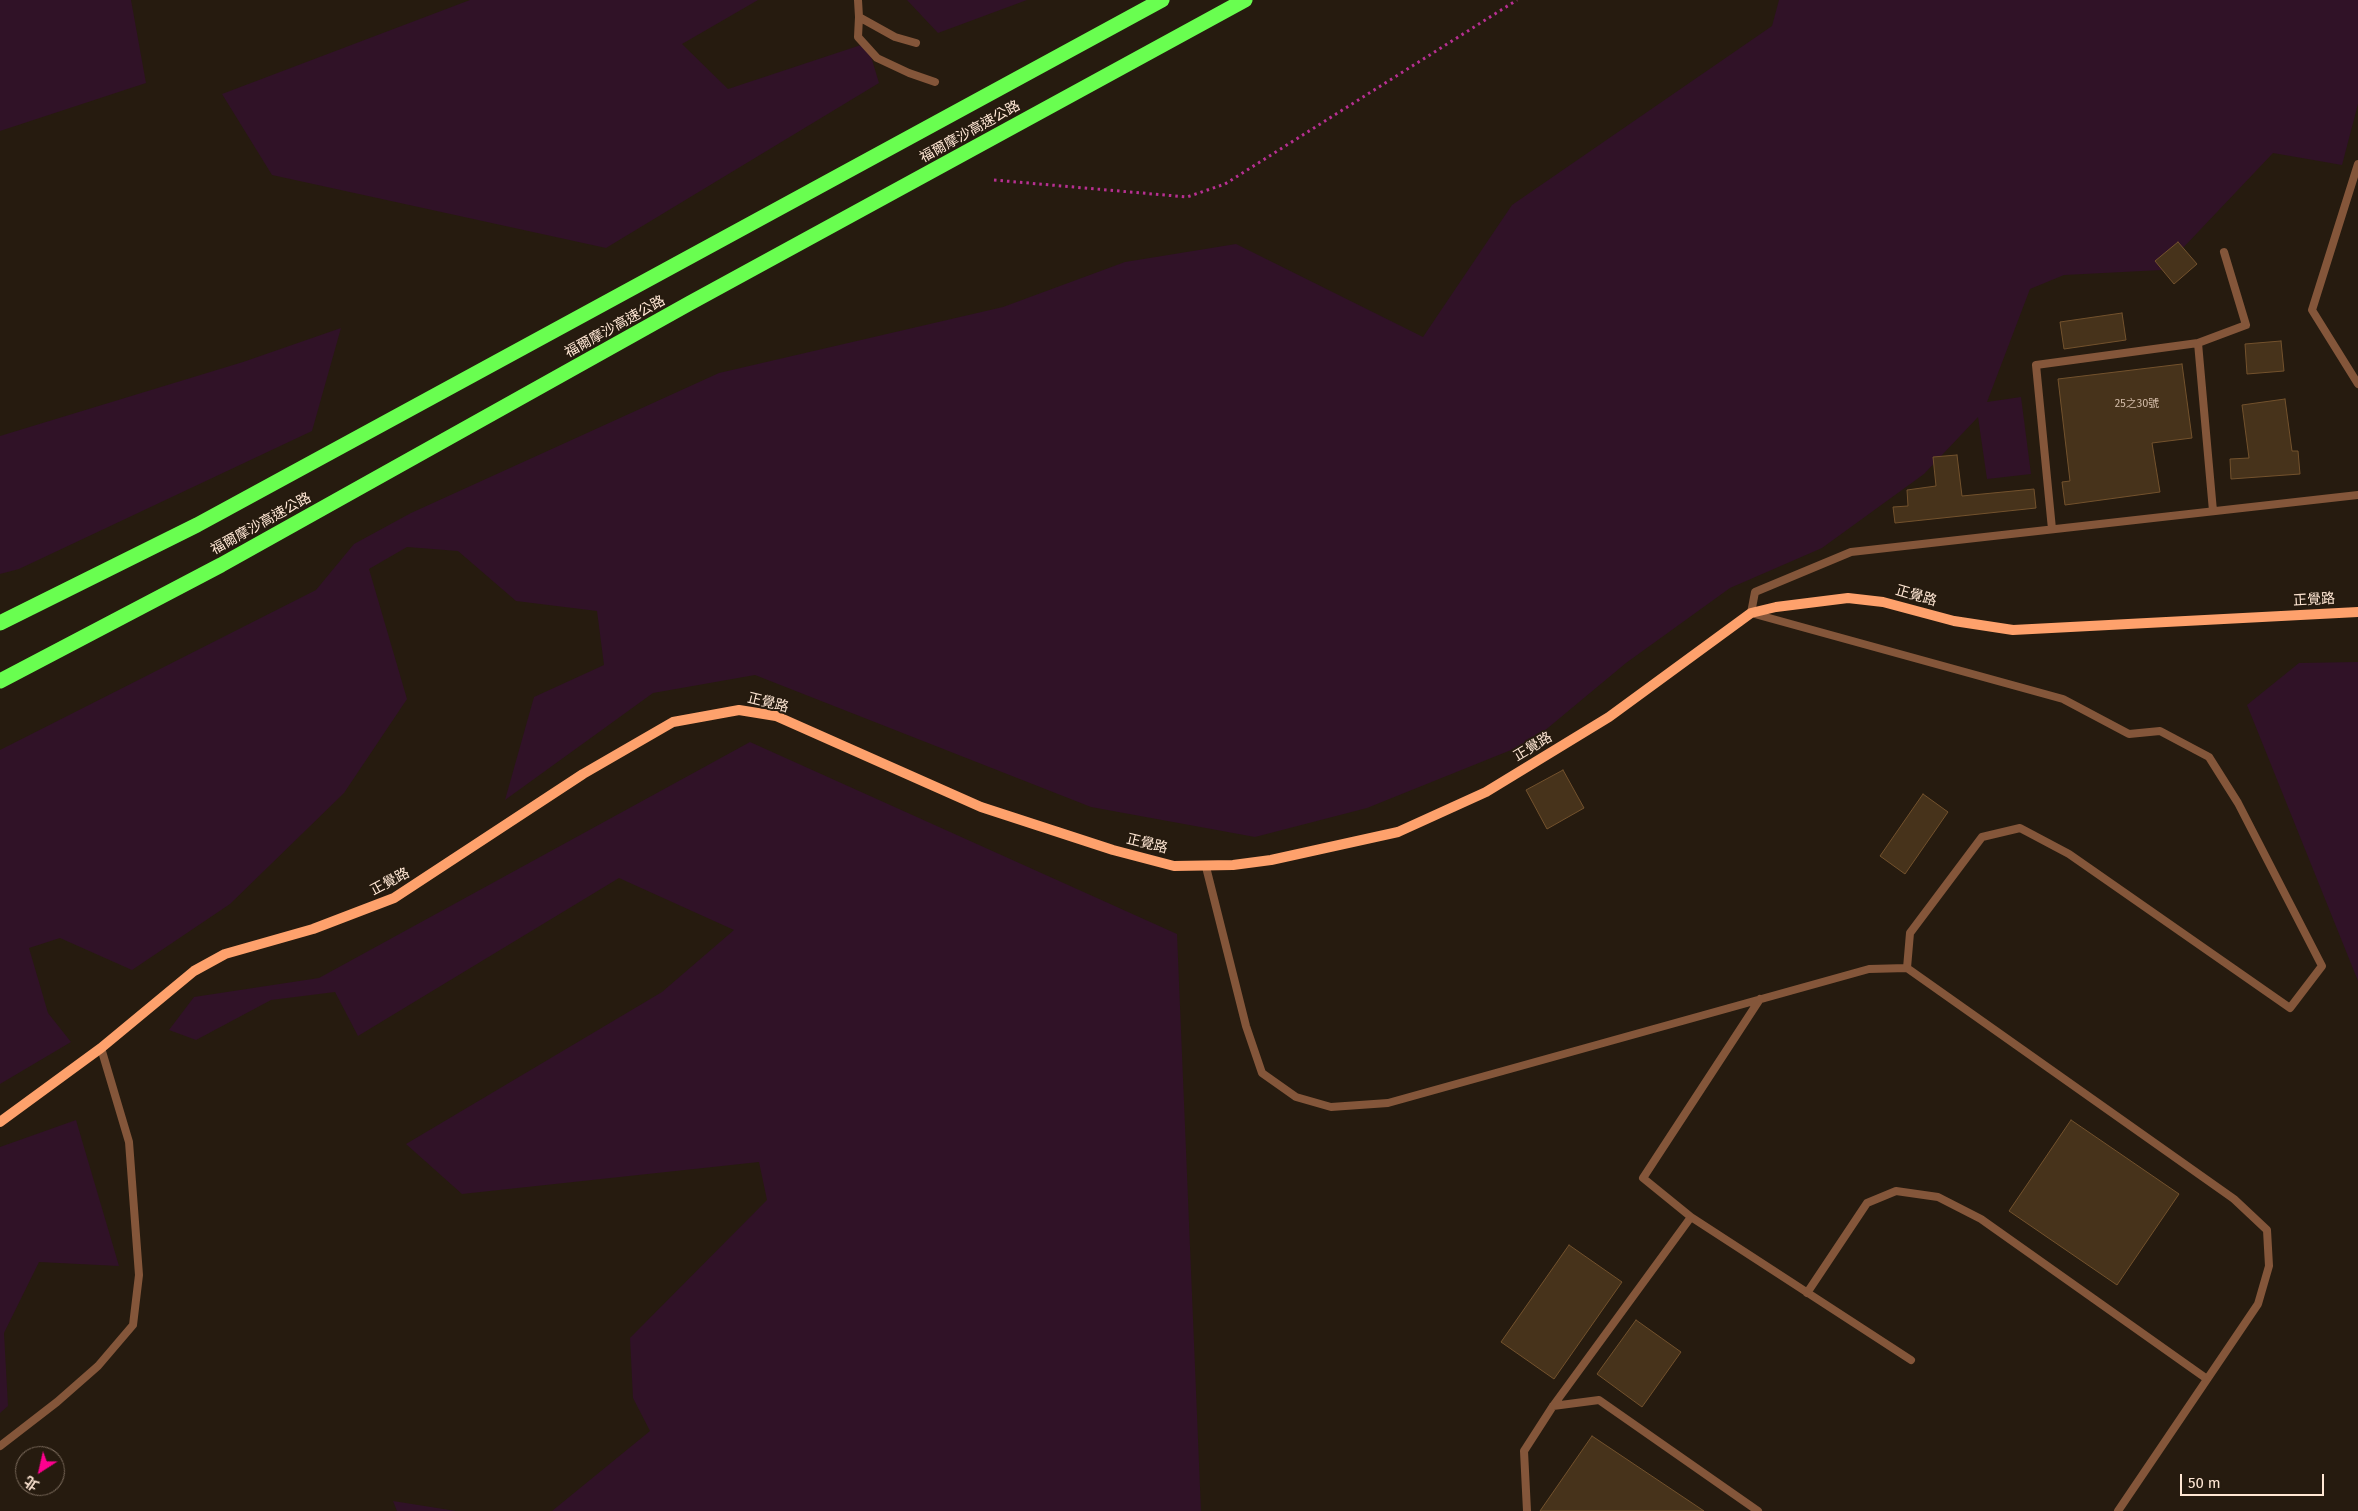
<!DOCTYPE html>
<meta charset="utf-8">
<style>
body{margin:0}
#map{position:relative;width:2358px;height:1511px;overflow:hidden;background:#261b0f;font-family:"Fira Sans","Noto Sans TC",sans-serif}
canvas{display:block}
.north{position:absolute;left:15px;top:1446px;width:50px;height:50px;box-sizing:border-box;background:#261b0f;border:1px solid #7d6d5e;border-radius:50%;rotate:215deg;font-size:14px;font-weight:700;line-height:20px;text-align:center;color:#ffe7d4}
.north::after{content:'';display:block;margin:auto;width:18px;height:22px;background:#fe018f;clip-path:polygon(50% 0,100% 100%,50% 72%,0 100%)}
.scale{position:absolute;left:2180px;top:1474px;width:144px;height:22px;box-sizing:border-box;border:2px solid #ffe7d4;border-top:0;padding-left:6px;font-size:15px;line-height:18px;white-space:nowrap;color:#ffe7d4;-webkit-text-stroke:4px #261b0f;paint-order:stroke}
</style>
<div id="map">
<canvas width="2358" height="1511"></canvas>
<div class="north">北</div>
<div class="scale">50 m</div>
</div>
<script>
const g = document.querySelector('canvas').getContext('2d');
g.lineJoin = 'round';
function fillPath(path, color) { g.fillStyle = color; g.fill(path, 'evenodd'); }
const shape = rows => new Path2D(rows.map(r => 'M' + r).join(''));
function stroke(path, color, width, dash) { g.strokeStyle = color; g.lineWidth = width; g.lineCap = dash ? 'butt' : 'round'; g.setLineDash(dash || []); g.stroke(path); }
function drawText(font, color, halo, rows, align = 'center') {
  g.font = font + ' "Fira Sans","Noto Sans TC",sans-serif'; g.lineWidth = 4; g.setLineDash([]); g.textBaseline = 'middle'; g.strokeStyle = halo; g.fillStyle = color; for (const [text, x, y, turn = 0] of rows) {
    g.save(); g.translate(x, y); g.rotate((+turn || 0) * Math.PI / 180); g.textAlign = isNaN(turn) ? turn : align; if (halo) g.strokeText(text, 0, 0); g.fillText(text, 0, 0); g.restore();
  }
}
const green = shape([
 [0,0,131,0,146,83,0,131],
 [470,0,758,0,682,44,728,89,867,43,879,83,606,248,272,175,222,94],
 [907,0,1027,0,938,33],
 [1779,0,2358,0,2358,104,2342,165,2273,153,2162,270,2064,275,2030,289,1987,402,2021,397,2031,474,1987,479,1978,417,1924,474,1822,548,1730,588,1626,663,1531,742,1367,808,1255,837,1091,807,755,675,653,693,505,800,534,697,604,665,597,611,516,601,458,551,407,547,369,569,407,699,344,793,230,904,132,970,60,938,29,948,48,1013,71,1042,0,1084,0,750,316,590,354,544,411,513,719,373,1003,307,1125,262,1236,244,1423,337,1512,205,1772,26],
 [341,328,312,431,19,569,0,574,0,436,243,362],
 [2358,662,2358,981,2247,705,2299,663],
 [750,742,1177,934,1201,1511,552,1511,650,1431,633,1398,630,1338,767,1200,759,1162,462,1194,406,1144,662,992,734,930,619,878,358,1036,335,992,271,1000,196,1040,169,1030,194,997,319,978],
 [76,1120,119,1266,39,1262,4,1333,8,1406,0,1413,0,1147],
 [393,1501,456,1511,397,1511]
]);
const building = shape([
 [2178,242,2197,264,2174,284,2155,261,2178,242],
 [2122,313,2126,340,2064,349,2060,322,2122,313],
 [2281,341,2284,371,2247,374,2245,344,2281,341],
 [2182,364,2192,438,2152,443,2160,492,2065,505,2062,482,2070,481,2058,379,2182,364],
 [2285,399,2292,451,2298,451,2300,474,2231,479,2230,459,2249,458,2242,405,2285,399],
 [1957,455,1962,496,2034,489,2036,508,1895,523,1893,507,1908,506,1907,490,1936,486,1933,457,1957,455],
 [1563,770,1584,808,1547,829,1526,790,1563,770],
 [1923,794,1948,812,1905,874,1880,856,1923,794],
 [2071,1120,2179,1194,2117,1285,2009,1211,2071,1120],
 [1569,1245,1622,1282,1554,1379,1501,1342,1569,1245],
 [1636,1320,1681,1352,1642,1407,1597,1374,1636,1320],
 [1592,1436,1704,1511,1540,1511,1592,1436]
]);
const path = shape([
 [994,180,1187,197,1225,184,1517,0]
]);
const lane = shape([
 [858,0,859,17,895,37,916,43],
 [859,17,858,37,877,58,909,73,935,82],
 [2358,164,2312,310,2358,384],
 [2198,343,2246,325,2224,252],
 [2052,529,2036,365,2198,343,2213,511],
 [1206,867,1246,1026,1262,1073,1296,1097,1331,1107,1388,1103,1869,969,1907,968,2234,1199,2267,1230,2269,1266,2258,1304,2118,1511],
 [1907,968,1910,933,1982,837,2020,828,2069,854,2290,1008,2322,966,2238,803,2209,757,2160,731,2129,734,2063,699,1751,613,1755,592,1851,552,2358,495],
 [1691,1217,1911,1360],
 [1807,1293,1867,1203,1896,1191,1938,1197,1981,1219,2207,1379],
 [1553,1406,1599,1400,1758,1511],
 [0,1446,57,1402,98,1366,133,1325,139,1275,129,1142,101,1048],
 [1527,1511,1524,1451,1553,1406,1691,1217,1643,1178,1760,999]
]);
const secondary = shape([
 [0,1122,101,1048,194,971,225,954,313,929,394,898,583,774,673,722,739,710,776,716,981,807,1113,850,1174,866,1233,865,1271,860,1398,832,1486,792,1609,717,1751,613,1776,607,1848,598,1883,602,1954,621,2013,630,2358,612]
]);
const highway = shape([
 [0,623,197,525,1162,0],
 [0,681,221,565,690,303,1245,0]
]);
const numberNames = [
 ["25之30號",2137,404]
];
const streetNames = [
 ["福爾摩沙高速公路",970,132,-29],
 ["福爾摩沙高速公路",615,327,-29],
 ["福爾摩沙高速公路",261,524,-29],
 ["正覺路",1916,596,16],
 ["正覺路",2314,600,-3],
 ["正覺路",768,703,14],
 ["正覺路",1533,747,-31],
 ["正覺路",1147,844,14],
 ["正覺路",390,882,-28]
];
fillPath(green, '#301227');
fillPath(building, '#47331b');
stroke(building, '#73522d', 1);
stroke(path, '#b73092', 3, [2.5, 4]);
stroke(lane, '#84563a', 8);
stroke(secondary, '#fea16c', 10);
stroke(highway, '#69fe50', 15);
drawText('11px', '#d1baa6', null, numberNames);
drawText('14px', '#ffe7d4', '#261b0f', streetNames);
</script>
